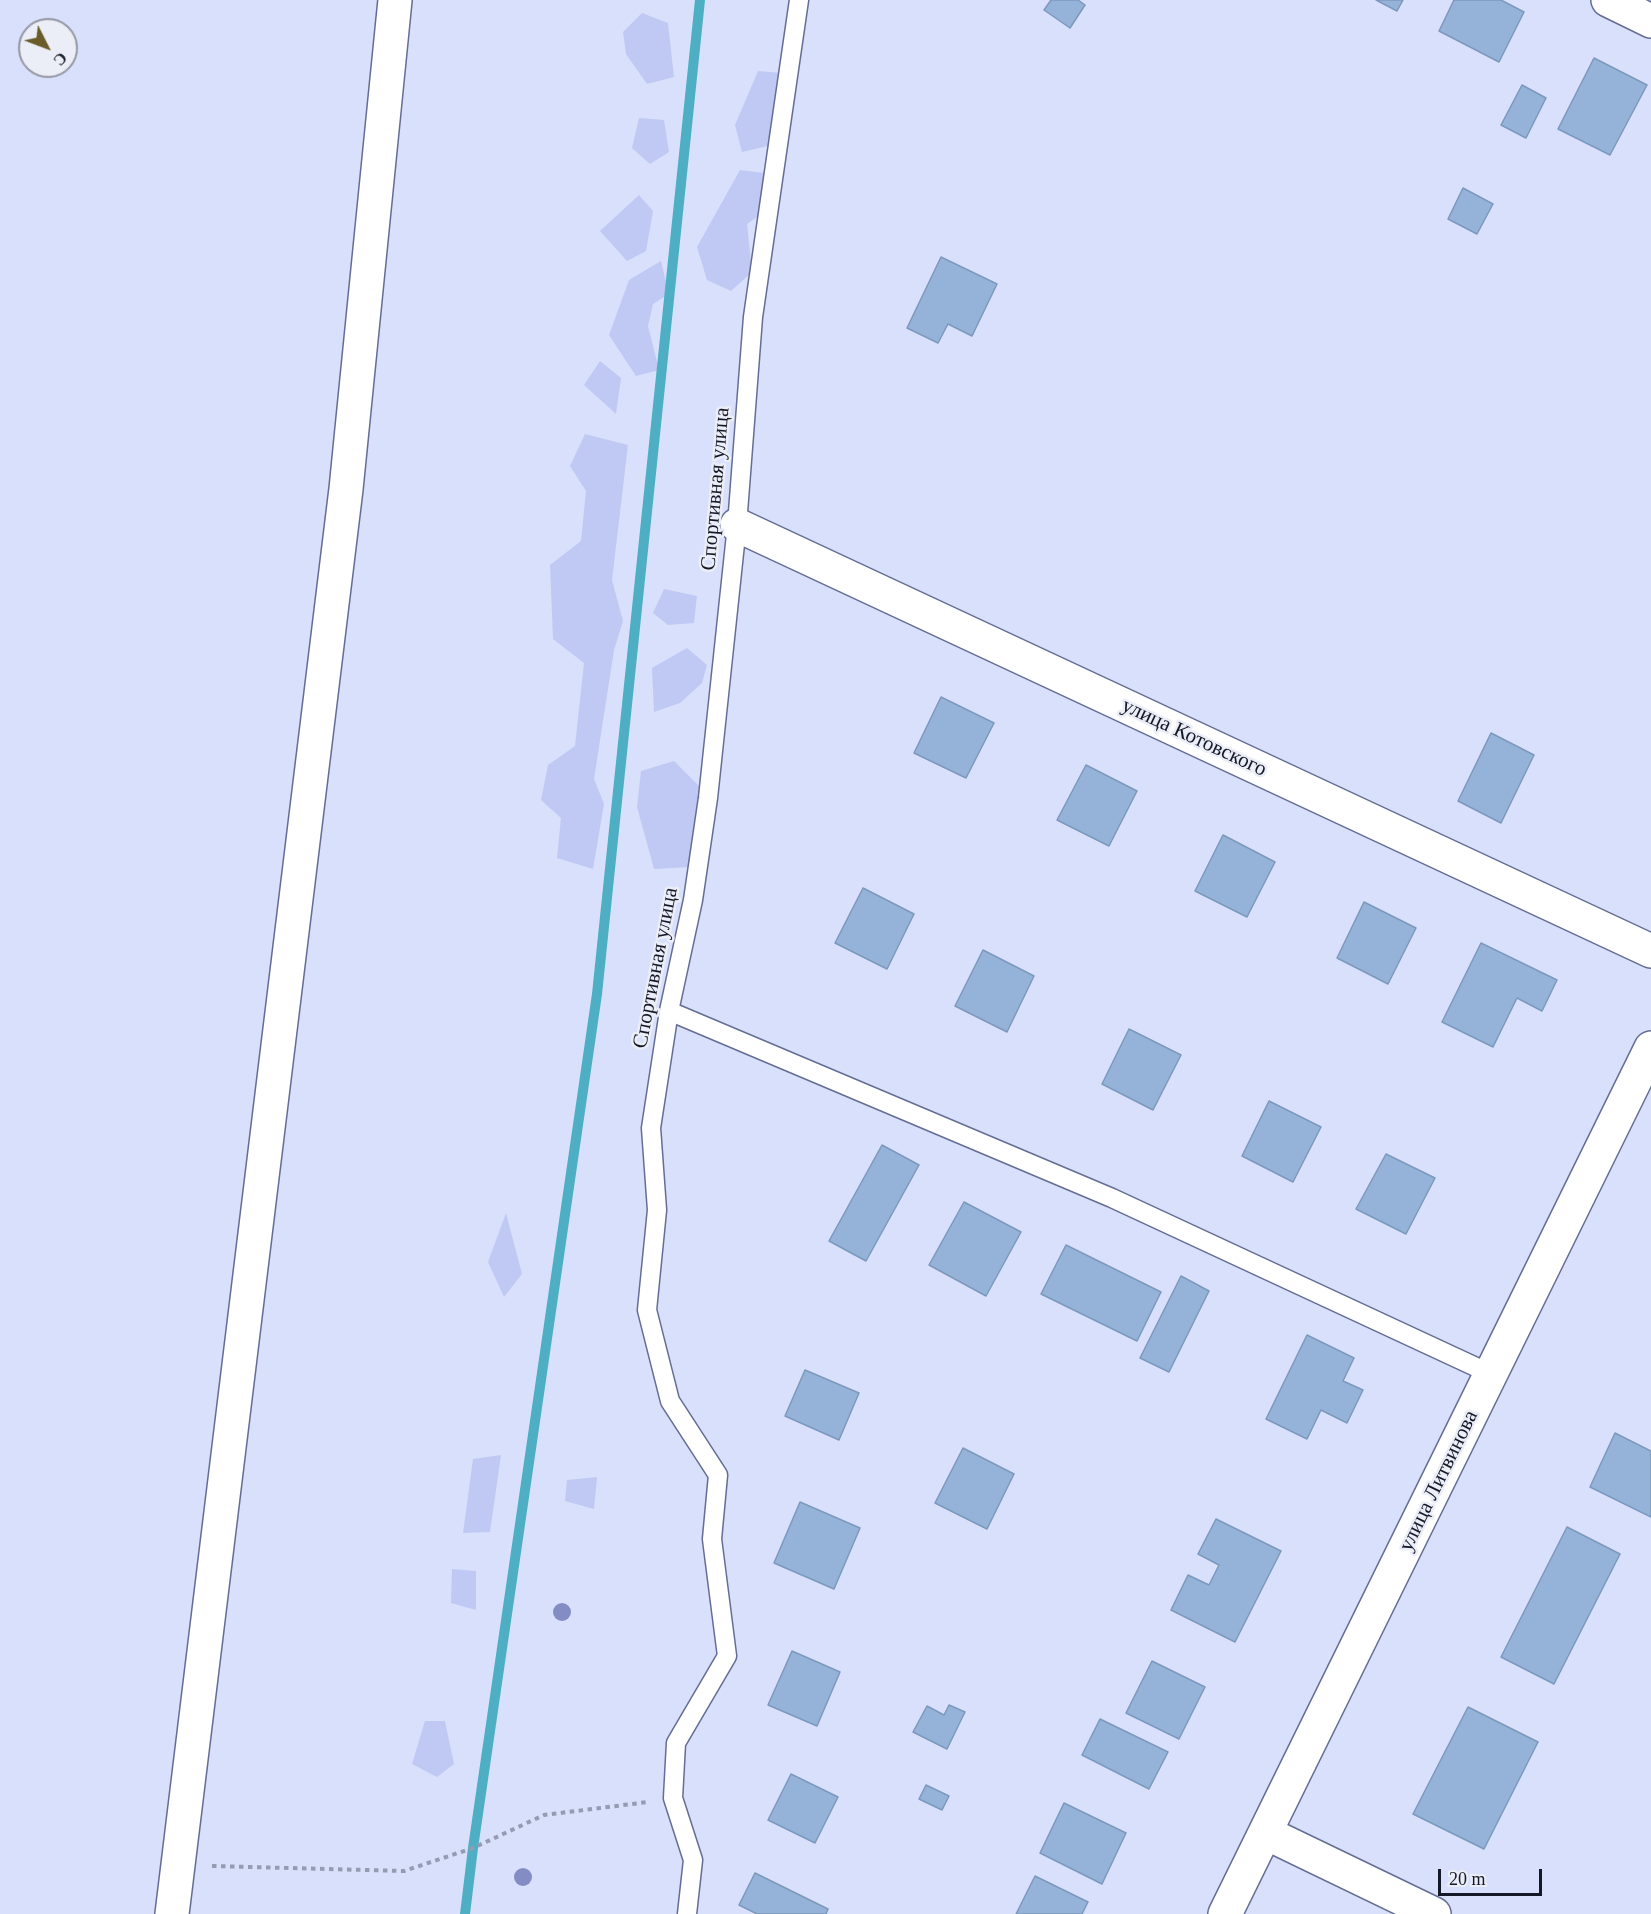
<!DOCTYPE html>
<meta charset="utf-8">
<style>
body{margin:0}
#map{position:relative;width:1651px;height:1914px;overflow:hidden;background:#d9e0fb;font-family:"Times New Roman",serif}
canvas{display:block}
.north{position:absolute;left:18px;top:18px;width:60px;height:60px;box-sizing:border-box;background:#ebeef7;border:2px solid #9598a4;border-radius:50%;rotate:132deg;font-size:16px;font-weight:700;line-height:24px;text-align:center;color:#141827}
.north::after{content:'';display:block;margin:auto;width:21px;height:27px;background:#6a5c29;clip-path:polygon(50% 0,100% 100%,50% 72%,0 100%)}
.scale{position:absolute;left:1438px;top:1869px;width:104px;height:27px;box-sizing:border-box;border:3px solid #141827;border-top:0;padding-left:8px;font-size:18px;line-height:21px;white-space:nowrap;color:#141827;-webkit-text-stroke:4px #ebeef7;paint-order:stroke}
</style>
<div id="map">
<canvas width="1651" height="1914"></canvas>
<div class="north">С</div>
<div class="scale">20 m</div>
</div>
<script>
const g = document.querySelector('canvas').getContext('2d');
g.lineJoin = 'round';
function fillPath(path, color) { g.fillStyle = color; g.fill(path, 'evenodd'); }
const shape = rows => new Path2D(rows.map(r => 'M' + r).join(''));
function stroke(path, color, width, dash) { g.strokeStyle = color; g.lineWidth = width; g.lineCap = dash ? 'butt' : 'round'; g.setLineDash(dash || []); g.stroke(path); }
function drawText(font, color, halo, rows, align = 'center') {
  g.font = font + ' "Times New Roman",serif'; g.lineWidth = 5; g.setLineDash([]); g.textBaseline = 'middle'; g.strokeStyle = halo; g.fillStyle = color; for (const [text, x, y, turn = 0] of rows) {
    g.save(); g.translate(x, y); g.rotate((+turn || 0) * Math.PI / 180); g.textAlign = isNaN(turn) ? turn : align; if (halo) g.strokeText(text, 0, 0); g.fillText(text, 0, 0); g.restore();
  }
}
const green = shape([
 [642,13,668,23,674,77,647,84,626,54,623,32],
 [758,71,782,73,772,145,742,152,735,125],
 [639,118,664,120,669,152,650,164,632,148],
 [740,170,764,173,777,186,768,209,747,224,752,272,731,291,707,280,697,247],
 [639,195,653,211,646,251,627,261,600,231],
 [661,261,669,294,653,304,648,326,659,370,636,376,609,335,629,280],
 [600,361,621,378,616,414,584,385],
 [585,434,628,445,612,580,623,621,614,650,594,779,604,804,593,869,557,858,561,818,541,800,548,765,575,746,584,663,553,639,550,565,581,541,586,491,570,466],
 [664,589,697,596,694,623,668,625,653,613],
 [687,648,707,665,702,683,680,703,654,712,652,668],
 [674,761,705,792,690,867,654,869,637,807,641,771],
 [506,1213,522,1274,504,1297,488,1262],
 [501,1455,490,1532,463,1533,473,1459],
 [597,1477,594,1509,565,1501,567,1480],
 [452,1569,476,1571,476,1610,451,1603],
 [425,1721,445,1721,454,1764,437,1777,412,1764]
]);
const stream = shape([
 [465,1914,473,1848,597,994,700,0]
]);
const building = shape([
 [1051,0,1078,0,1085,5,1070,28,1044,10,1051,0],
 [1376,0,1403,0,1397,11,1376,0],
 [1454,0,1501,0,1524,12,1499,62,1439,31,1454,0],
 [1594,58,1647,85,1610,155,1558,129,1594,58],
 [1522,85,1546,98,1526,138,1501,125,1522,85],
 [1463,188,1493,204,1477,234,1448,219,1463,188],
 [941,257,997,284,972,336,948,324,938,343,907,328,941,257],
 [941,697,994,723,966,778,914,753,941,697],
 [1491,733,1534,755,1501,823,1458,801,1491,733],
 [1086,765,1137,791,1109,846,1057,820,1086,765],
 [1223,835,1275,862,1247,917,1195,891,1223,835],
 [863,888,914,914,887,969,835,943,863,888],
 [1364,902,1416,928,1388,984,1337,958,1364,902],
 [1481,943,1557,980,1542,1011,1517,998,1493,1047,1442,1022,1481,943],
 [983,950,1034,976,1007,1032,955,1006,983,950],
 [1129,1029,1181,1055,1153,1110,1102,1084,1129,1029],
 [1269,1101,1321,1127,1293,1182,1242,1156,1269,1101],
 [882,1145,919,1165,866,1261,829,1241,882,1145],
 [1386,1154,1435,1178,1406,1234,1356,1209,1386,1154],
 [964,1202,1021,1232,986,1296,929,1265,964,1202],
 [1066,1245,1161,1292,1137,1341,1041,1294,1066,1245],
 [1181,1276,1209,1291,1169,1372,1140,1358,1181,1276],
 [1307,1335,1354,1358,1343,1381,1363,1390,1347,1423,1321,1410,1307,1439,1266,1419,1307,1335],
 [805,1370,859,1393,839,1440,785,1416,805,1370],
 [1615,1433,1651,1451,1651,1517,1590,1487,1615,1433],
 [963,1448,1014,1474,987,1529,935,1503,963,1448],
 [800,1502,860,1528,834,1589,774,1563,800,1502],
 [1216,1519,1281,1551,1235,1642,1171,1610,1188,1575,1209,1585,1219,1565,1198,1554,1216,1519],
 [1567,1527,1620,1554,1554,1684,1501,1657,1567,1527],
 [792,1651,840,1672,817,1726,768,1705,792,1651],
 [1152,1661,1205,1687,1179,1739,1126,1713,1152,1661],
 [949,1705,965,1712,947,1749,913,1732,927,1706,944,1715,949,1705],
 [1468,1707,1538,1742,1484,1849,1413,1814,1468,1707],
 [1100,1719,1168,1752,1149,1789,1082,1755,1100,1719],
 [791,1774,838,1797,815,1843,768,1820,791,1774],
 [926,1785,949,1796,942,1810,919,1799,926,1785],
 [1064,1803,1126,1833,1102,1884,1040,1853,1064,1803],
 [755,1873,828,1909,826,1914,757,1914,739,1905,755,1873],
 [1035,1876,1088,1902,1082,1914,1016,1914,1035,1876]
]);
const path = shape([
 [212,1866,404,1871,473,1848,544,1815,648,1802]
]);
const lane = shape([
 [669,1011,1112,1198,1491,1374],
 [687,1914,693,1860,673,1798,676,1743,727,1656,712,1539,718,1475,670,1401,647,1310,657,1210,651,1128,669,1011,693,900,708,798,737,525,753,317,799,0]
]);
const street = shape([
 [1608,0,1651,21],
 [737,525,1651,951],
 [1266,1833,1434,1914]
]);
const secondary = shape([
 [172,1914,346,489,395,0],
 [1225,1914,1651,1048]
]);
const trees = [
 [562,1612],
 [523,1877]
];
const streetNames = [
 ["Спортивная улица",716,489,-85],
 ["улица Котовского",1194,738,25],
 ["Спортивная улица",656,968,-79],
 ["улица Литвинова",1439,1481,-64]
];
fillPath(green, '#bfc9f3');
stroke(stream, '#4eaec3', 10);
fillPath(building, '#95b3d8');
stroke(building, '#7c99bd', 1.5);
stroke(lane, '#646d95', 21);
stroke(street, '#646d95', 36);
stroke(secondary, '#646d95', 36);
stroke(path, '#959bb2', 4, [4.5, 4.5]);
stroke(lane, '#fff', 18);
stroke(street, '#fff', 33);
stroke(secondary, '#fff', 33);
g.fillStyle = '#848dc3';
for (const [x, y] of trees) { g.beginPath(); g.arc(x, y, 9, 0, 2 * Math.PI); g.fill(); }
drawText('21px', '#141827', '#ebeef7', streetNames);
</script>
